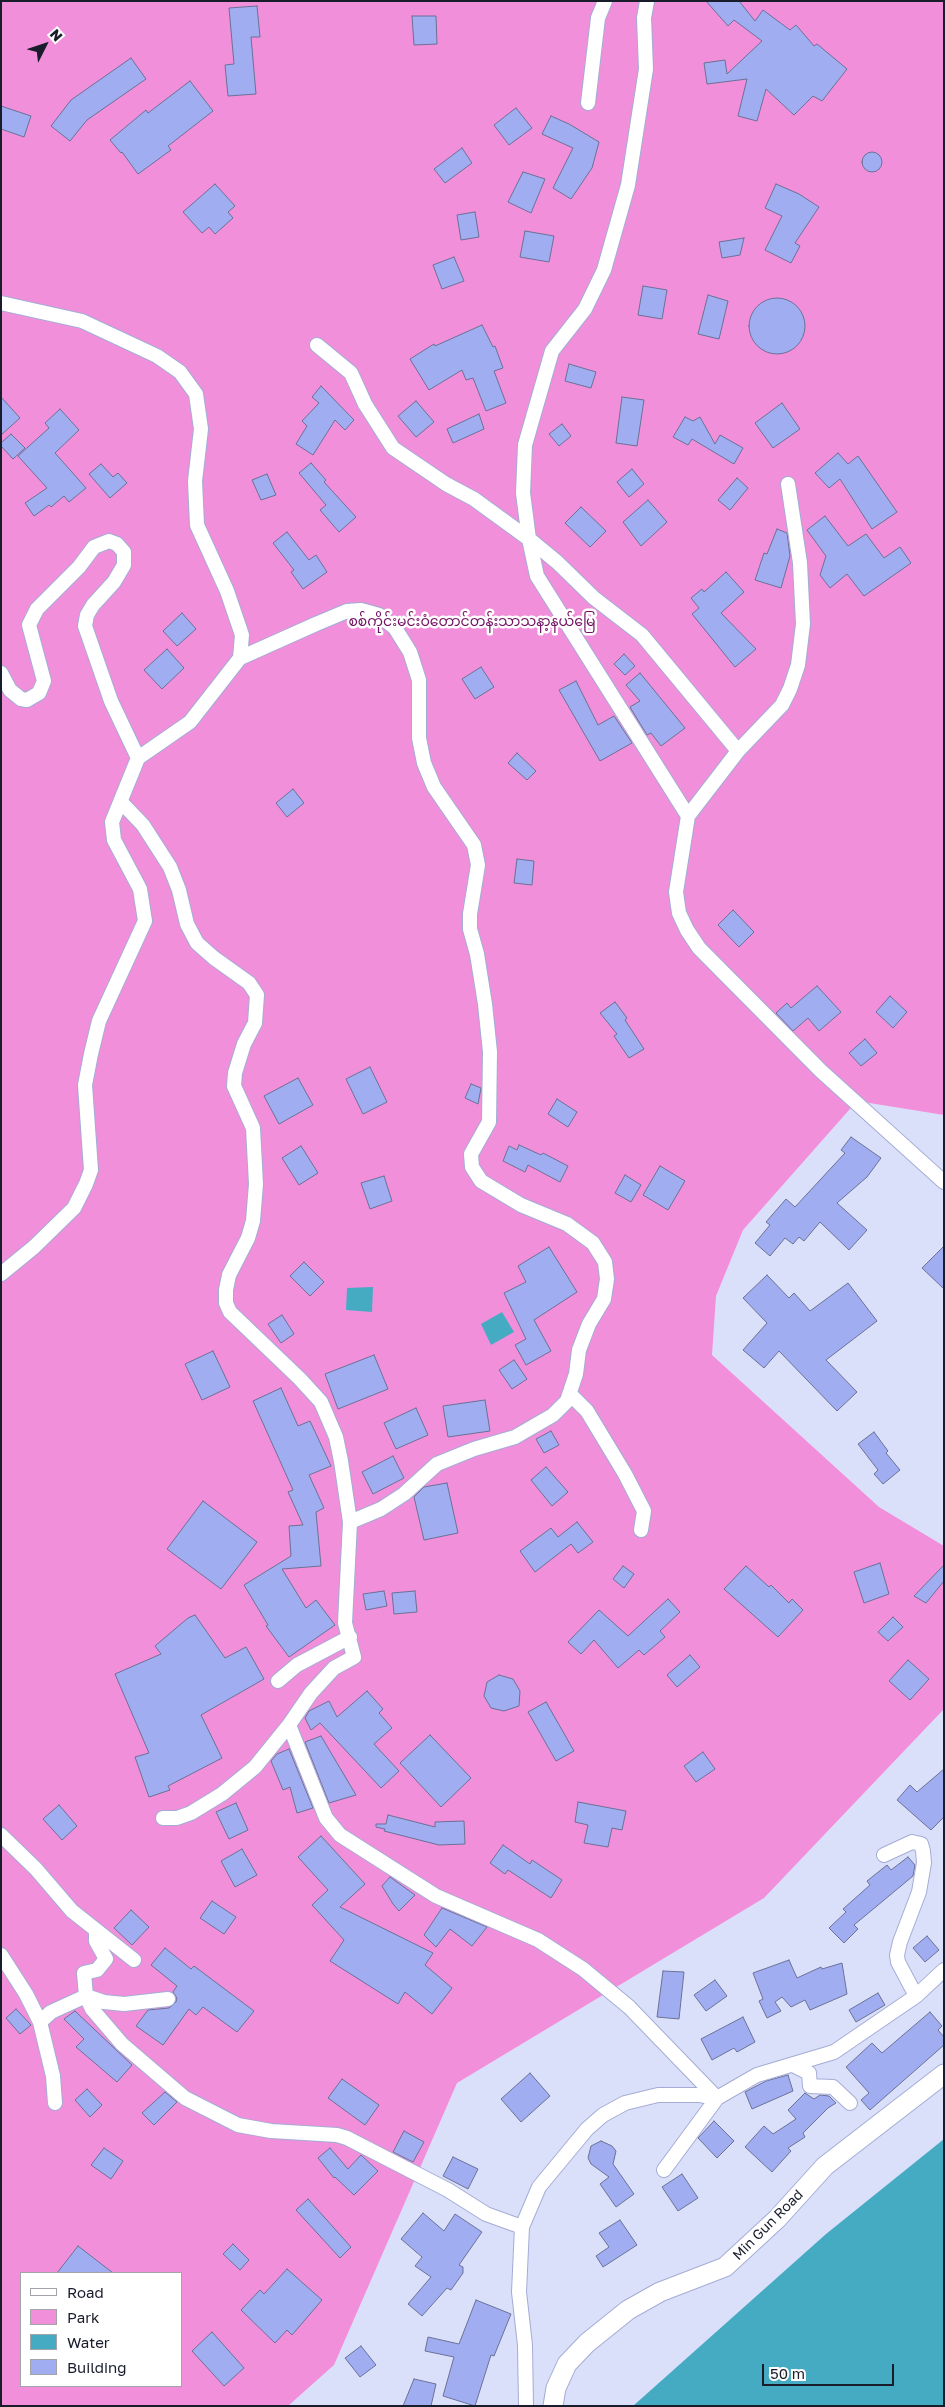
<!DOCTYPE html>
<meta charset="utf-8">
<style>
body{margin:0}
#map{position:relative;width:945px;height:2407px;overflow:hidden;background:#dbe0fa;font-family:"Golos Text",sans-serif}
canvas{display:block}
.frame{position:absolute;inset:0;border:2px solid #191c2b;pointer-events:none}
.legend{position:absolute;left:20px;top:2272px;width:162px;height:115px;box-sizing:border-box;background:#fff;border:1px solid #a3a4aa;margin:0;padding:6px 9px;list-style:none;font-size:15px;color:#191c2b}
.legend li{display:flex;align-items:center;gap:10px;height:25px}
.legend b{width:25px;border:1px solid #a3a4aa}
.north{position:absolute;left:20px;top:20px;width:50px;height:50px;-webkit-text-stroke:4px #fff;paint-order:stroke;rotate:49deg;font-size:14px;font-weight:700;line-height:20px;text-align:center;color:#191c2b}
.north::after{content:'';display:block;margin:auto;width:18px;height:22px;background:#191c2b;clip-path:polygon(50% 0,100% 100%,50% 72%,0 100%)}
.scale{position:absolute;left:762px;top:2364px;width:132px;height:22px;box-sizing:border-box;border:2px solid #191c2b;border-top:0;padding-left:6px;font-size:15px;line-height:18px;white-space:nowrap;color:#191c2b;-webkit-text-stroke:4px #fff;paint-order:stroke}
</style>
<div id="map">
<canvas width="945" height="2407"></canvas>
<div class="frame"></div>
<ul class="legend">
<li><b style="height:6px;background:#fff"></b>Road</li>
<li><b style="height:14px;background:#f28fdb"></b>Park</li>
<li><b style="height:14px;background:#45abc3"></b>Water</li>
<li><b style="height:14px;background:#a1adf1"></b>Building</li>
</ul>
<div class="north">N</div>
<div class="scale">50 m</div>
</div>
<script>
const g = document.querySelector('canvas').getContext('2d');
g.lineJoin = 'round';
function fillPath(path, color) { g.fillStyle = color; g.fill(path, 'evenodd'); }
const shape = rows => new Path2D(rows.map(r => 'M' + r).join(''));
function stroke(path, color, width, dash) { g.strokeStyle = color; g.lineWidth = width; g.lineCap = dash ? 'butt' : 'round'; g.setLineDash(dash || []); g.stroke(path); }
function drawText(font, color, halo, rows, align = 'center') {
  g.font = font + ' "Golos Text","Noto Sans Myanmar",sans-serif'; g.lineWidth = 5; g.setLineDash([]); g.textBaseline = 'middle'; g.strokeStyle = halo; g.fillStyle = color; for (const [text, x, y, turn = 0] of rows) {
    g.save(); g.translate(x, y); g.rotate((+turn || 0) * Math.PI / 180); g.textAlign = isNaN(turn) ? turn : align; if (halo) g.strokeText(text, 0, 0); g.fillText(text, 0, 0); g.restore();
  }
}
const green = shape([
 [1,1,944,1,944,1115,857,1101,743,1230,716,1296,712,1355,879,1507,944,1546,944,1709,764,1898,457,2083,334,2365,288,2406,1,2406],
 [21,2273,181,2273,181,2386,21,2386]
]);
const water = shape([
 [373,1287,372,1312,346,1310,347,1288],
 [502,1312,514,1332,491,1345,481,1324],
 [944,2139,944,2406,633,2406,826,2234]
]);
const building = shape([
 [706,1,739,1,755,21,763,10,790,30,796,25,814,46,817,44,847,69,822,101,813,96,794,115,766,89,757,121,738,116,747,79,707,84,704,63,725,60,727,74,762,41,734,20,728,26,706,1],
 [257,6,260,37,251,37,256,94,228,96,225,65,234,64,229,8,257,6],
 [412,16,436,16,437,44,414,45,412,16],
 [131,58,146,79,87,120,70,141,51,126,71,100,131,58],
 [190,81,213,111,168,146,171,150,138,174,122,152,121,153,110,140,146,110,148,113,190,81],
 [1,106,31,116,24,137,1,129,1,106],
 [516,108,532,128,509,145,494,125,516,108],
 [551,116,569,124,599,142,592,168,571,199,553,188,573,148,542,134,551,116],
 [462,148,472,163,445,183,434,169,462,148],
 '862 162a10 10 0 1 1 20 0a10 10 0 1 1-20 0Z',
 [523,172,545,179,531,213,508,202,523,172],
 [215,184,235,206,228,212,233,218,215,234,209,227,202,233,183,212,215,184],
 [776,184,799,194,819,207,795,243,800,246,791,263,765,250,782,216,765,208,776,184],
 [475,212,479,237,461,240,457,215,475,212],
 [525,231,554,236,549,262,520,257,525,231],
 [744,238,740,255,722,258,719,242,744,238],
 [454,257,464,281,442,289,433,265,454,257],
 [643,286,667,290,662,319,638,315,643,286],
 [708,295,728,301,719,339,698,334,708,295],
 '749 326a28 28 0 1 1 56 0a28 28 0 1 1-56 0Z',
 [482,325,493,347,495,346,503,368,494,371,506,403,486,411,473,378,466,380,462,370,429,390,410,359,434,344,435,346,482,325],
 [569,364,596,372,591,388,565,381,569,364],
 [321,386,354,420,345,430,335,420,313,455,296,444,307,426,302,421,319,403,312,397,321,386],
 [1,397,20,418,1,435,1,397],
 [622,397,644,400,637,446,616,443,622,397],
 [416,401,434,422,416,437,398,416,416,401],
 [782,403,800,429,773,448,755,423,782,403],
 [60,409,79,430,55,453,86,488,69,502,64,496,51,507,49,505,34,516,25,503,47,488,18,456,49,428,45,423,60,409],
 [479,414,484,429,453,443,447,429,479,414],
 [685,417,693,421,700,417,715,444,720,435,743,448,734,464,692,439,688,445,673,437,685,417],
 [562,424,571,436,559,446,549,434,562,424],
 [11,434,25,448,13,459,1,446,1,443,11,434],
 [838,453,848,464,858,456,897,512,872,529,840,479,829,488,815,473,838,453],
 [311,463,326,480,324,482,356,517,339,532,320,510,326,505,299,473,311,463],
 [101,464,113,477,118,473,127,483,110,498,89,474,101,464],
 [632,469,644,484,629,497,617,482,632,469],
 [267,474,276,495,261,500,252,480,267,474],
 [737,478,748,488,730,510,718,500,737,478],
 [648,500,667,522,641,546,623,522,648,500],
 [581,507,606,531,590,547,565,523,581,507],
 [825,516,848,546,866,534,884,558,900,547,911,563,864,596,847,574,830,588,820,575,826,556,807,530,825,516],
 [777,529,787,533,790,556,781,588,755,580,764,553,767,554,777,529],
 [287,532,309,560,316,555,327,572,303,589,291,572,294,570,273,543,287,532],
 [726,572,744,592,721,613,756,649,735,667,692,614,699,608,691,598,702,589,704,592,726,572],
 [182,613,196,629,177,646,163,631,182,613],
 [167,649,184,668,162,689,144,670,167,649],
 [624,654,635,666,625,675,614,664,624,654],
 [481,667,494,687,475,699,462,679,481,667],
 [640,673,685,728,661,746,651,733,647,735,630,707,640,701,626,685,640,673],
 [576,681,598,725,614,716,632,743,600,761,559,690,576,681],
 [517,753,536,771,527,780,508,763,517,753],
 [293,789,304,803,287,817,276,803,293,789],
 [517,859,534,861,532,885,514,883,517,859],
 [733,910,754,932,739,947,718,925,733,910],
 [817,986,841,1012,819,1031,808,1018,793,1031,776,1013,787,1003,791,1008,817,986],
 [890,996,907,1012,893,1028,876,1012,890,996],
 [615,1002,627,1018,625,1020,644,1049,629,1058,614,1036,617,1034,600,1013,615,1002],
 [865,1039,877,1053,861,1066,849,1053,865,1039],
 [370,1067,387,1102,363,1114,346,1079,370,1067],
 [298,1078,313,1105,279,1124,264,1096,298,1078],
 [471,1084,481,1088,478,1104,465,1098,471,1084],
 [557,1099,577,1112,568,1127,548,1114,557,1099],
 [851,1137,881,1158,867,1177,837,1203,867,1230,849,1250,820,1222,804,1241,799,1237,793,1244,785,1238,770,1256,755,1243,770,1225,766,1222,786,1199,795,1207,845,1153,841,1150,851,1137],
 [519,1145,541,1155,543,1153,568,1166,560,1182,528,1165,525,1172,503,1161,509,1146,517,1150,519,1145],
 [301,1146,318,1173,299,1185,282,1158,301,1146],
 [660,1166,685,1181,668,1210,643,1195,660,1166],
 [625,1175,641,1185,631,1202,615,1193,625,1175],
 [384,1176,392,1201,370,1209,361,1183,384,1176],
 [944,1246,944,1289,922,1268,944,1246],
 [549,1247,577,1292,534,1320,551,1351,526,1365,515,1345,526,1339,504,1293,526,1282,518,1266,549,1247],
 [304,1262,324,1282,310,1296,290,1276,304,1262],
 [767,1275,789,1298,794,1293,810,1311,848,1283,877,1321,826,1360,857,1392,837,1411,779,1351,764,1368,743,1350,767,1323,743,1298,767,1275],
 [282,1315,294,1334,281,1343,268,1324,282,1315],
 [213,1351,230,1387,202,1400,185,1364,213,1351],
 [374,1355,388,1389,338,1409,325,1374,374,1355],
 [514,1360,527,1379,512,1389,499,1370,514,1360],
 [281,1388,298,1426,310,1421,331,1466,309,1475,324,1508,316,1512,321,1566,282,1569,306,1608,316,1600,335,1625,289,1657,266,1626,268,1625,244,1585,291,1556,289,1526,303,1525,288,1492,293,1490,253,1401,281,1388],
 [485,1400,490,1431,448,1437,443,1406,485,1400],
 [416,1408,428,1435,396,1449,384,1423,416,1408],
 [551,1431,559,1445,544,1453,536,1439,551,1431],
 [874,1432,888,1451,886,1453,900,1470,883,1484,874,1474,878,1470,858,1444,874,1432],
 [393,1456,404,1478,373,1494,362,1472,393,1456],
 [546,1467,568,1492,552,1506,531,1480,546,1467],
 [447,1483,458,1533,424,1540,414,1497,424,1487,447,1483],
 [203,1501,257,1542,221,1589,167,1549,203,1501],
 [577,1522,593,1542,578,1553,571,1544,535,1572,520,1551,551,1528,558,1537,577,1522],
 [880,1563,889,1594,864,1603,854,1572,880,1563],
 [944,1565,944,1581,926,1603,914,1596,944,1565],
 [623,1566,634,1574,624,1588,613,1579,623,1566],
 [746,1566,769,1587,771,1585,789,1603,792,1599,803,1610,778,1637,724,1589,746,1566],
 [384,1591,387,1606,366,1610,363,1594,384,1591],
 [415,1591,417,1612,394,1614,392,1593,415,1591],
 [668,1599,680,1612,660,1631,665,1637,644,1655,639,1650,618,1668,594,1640,581,1654,568,1642,599,1610,628,1636,668,1599],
 [195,1615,225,1658,246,1647,264,1679,201,1715,222,1758,168,1786,170,1790,149,1797,135,1757,149,1753,115,1674,161,1654,155,1646,188,1618,195,1615],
 [893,1617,903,1627,888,1641,878,1632,893,1617],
 [690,1655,700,1667,677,1687,667,1675,690,1655],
 [908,1660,929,1679,910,1700,889,1681,908,1660],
 [499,1675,513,1679,520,1691,519,1706,504,1711,491,1708,484,1696,487,1682,499,1675],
 [367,1691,383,1709,379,1713,392,1728,374,1744,399,1771,381,1788,320,1723,311,1730,305,1718,309,1711,329,1701,337,1717,367,1691],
 [546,1702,574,1751,556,1761,528,1712,546,1702],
 [430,1735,471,1778,441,1807,400,1763,430,1735],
 [321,1736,356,1795,329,1803,305,1742,321,1736],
 [289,1749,313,1808,297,1813,290,1787,283,1790,271,1761,277,1754,289,1749],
 [703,1752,715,1769,696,1782,684,1766,703,1752],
 [944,1769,944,1817,931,1830,897,1800,910,1785,917,1792,944,1769],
 [578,1802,626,1811,622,1830,612,1828,608,1847,584,1843,588,1825,575,1822,578,1802],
 [236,1803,248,1830,229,1839,216,1812,236,1803],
 [59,1805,77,1826,62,1840,43,1819,59,1805],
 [388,1815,435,1827,435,1822,464,1821,465,1844,439,1845,384,1831,385,1829,376,1827,376,1824,386,1824,388,1815],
 [321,1836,365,1884,340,1907,433,1953,425,1965,452,1988,432,2014,405,1992,398,2004,330,1961,344,1940,312,1905,328,1890,298,1857,321,1836],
 [503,1845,530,1864,532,1860,562,1880,551,1898,508,1870,505,1874,490,1863,503,1845],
 [242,1849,257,1875,235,1887,221,1861,242,1849],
 [908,1857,915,1865,913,1876,854,1925,858,1929,844,1943,829,1928,846,1912,843,1909,870,1885,867,1881,887,1865,891,1870,908,1857],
 [390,1877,415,1895,399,1911,393,1904,382,1886,390,1877],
 [212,1901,236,1917,224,1934,200,1918,212,1901],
 [442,1908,487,1927,472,1946,450,1929,436,1947,424,1935,442,1908],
 [131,1910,149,1927,132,1945,114,1928,131,1910],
 [927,1936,939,1950,925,1962,913,1948,927,1936],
 [165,1948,191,1969,194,1966,254,2011,237,2032,203,2007,196,2015,189,2009,163,2045,136,2026,148,2010,169,2008,176,2002,177,1998,173,1992,177,1986,151,1965,165,1948],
 [789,1960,797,1978,821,1967,822,1969,842,1963,847,1994,810,2010,805,2000,791,2007,782,1997,775,2002,781,2011,767,2018,759,2001,763,1999,753,1973,789,1960],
 [663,1971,684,1972,679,2019,657,2017,663,1971],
 [715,1980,727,1996,706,2011,694,1995,715,1980],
 [878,1993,885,2005,856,2022,849,2010,878,1993],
 [16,2009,31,2025,20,2034,6,2018,16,2009],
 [75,2011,132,2065,117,2082,76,2047,84,2039,64,2019,75,2011],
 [930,2012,942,2026,938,2030,944,2037,944,2045,870,2110,861,2100,869,2093,846,2067,872,2043,882,2053,930,2012],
 [743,2017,755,2042,737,2052,734,2048,712,2060,701,2039,743,2017],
 [530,2073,550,2096,521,2122,501,2099,530,2073],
 [788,2075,793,2091,752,2109,745,2092,766,2081,788,2075],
 [342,2079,379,2105,365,2125,328,2098,342,2079],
 [87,2089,102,2105,90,2117,75,2100,87,2089],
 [165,2092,177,2102,154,2125,142,2113,165,2092],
 [805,2093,814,2099,820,2095,829,2096,836,2103,828,2108,803,2133,805,2137,788,2148,791,2151,772,2172,745,2147,764,2126,773,2134,796,2119,788,2110,805,2093],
 [714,2121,734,2141,717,2158,698,2138,714,2121],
 [404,2131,424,2142,413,2162,393,2152,404,2131],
 [601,2141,612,2146,616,2151,613,2164,634,2194,616,2207,600,2184,609,2177,591,2164,588,2158,591,2146,601,2141],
 [104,2148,123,2161,111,2179,91,2165,104,2148],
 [330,2148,348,2169,361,2155,378,2171,354,2195,335,2177,334,2178,318,2158,330,2148],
 [453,2157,478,2169,468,2189,443,2176,453,2157],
 [682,2174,698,2198,678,2211,662,2187,682,2174],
 [308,2199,351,2247,340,2258,296,2210,308,2199],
 [423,2213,444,2231,455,2214,482,2232,459,2265,463,2267,463,2273,451,2290,447,2288,422,2316,408,2304,431,2277,415,2266,422,2257,401,2239,423,2213],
 [620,2220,637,2245,603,2267,596,2256,609,2247,599,2233,620,2220],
 [233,2244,249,2260,240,2270,223,2254,233,2244],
 [78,2246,113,2273,57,2273,78,2246],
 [287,2269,322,2300,292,2335,287,2330,275,2343,241,2310,260,2290,264,2294,287,2269],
 [476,2300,511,2314,494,2356,491,2355,475,2406,443,2396,454,2357,425,2351,428,2337,459,2344,476,2300],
 [212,2332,244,2368,224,2386,192,2351,212,2332],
 [361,2346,376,2365,360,2377,345,2358,361,2346],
 [414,2379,436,2384,431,2406,403,2406,414,2379]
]);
const street = shape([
 [647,1,644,18,646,69,628,185,604,270,585,309,552,351,525,445,523,493,529,539,537,576,688,816,676,892,679,913,687,930,699,948,821,1071,944,1182],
 [588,103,598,18,605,1],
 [1,303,82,321,157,356,180,372,196,394,201,429,195,481,197,525,227,591,242,635,240,658,190,722,138,758,112,822,114,840,140,889,145,921,99,1021,91,1054,85,1085,91,1170,86,1184,74,1208,34,1247,1,1274],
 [317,345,351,373,365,404,393,448,446,484,474,499,529,539,557,562,594,598,642,635,738,751],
 [240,658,316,624,347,611,361,610,379,615,395,628,410,652,419,680,419,738,424,763,434,787,474,845,478,865,470,914,470,929,477,954,485,1004,490,1052,489,1122,471,1154,472,1167,481,1181,521,1205,567,1224,593,1243,605,1262,607,1279,604,1299,589,1324,579,1350,576,1374,567,1401,553,1415,515,1437,474,1449,437,1464,404,1494,381,1509,350,1522],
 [1,673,10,690,21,699,27,700,39,693,44,681,29,625,37,609,79,567,94,547,109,541,117,544,124,552,124,565,114,582,93,605,87,615,85,626,111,701,138,758],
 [121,802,143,825,170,867,179,890,187,924,197,943,214,958,249,983,257,995,255,1023,244,1044,235,1073,234,1086,253,1128,256,1184,253,1221,248,1238,229,1275,226,1290,226,1303,230,1312,300,1379,321,1402,336,1437,341,1461,350,1522,345,1623,354,1657,334,1668,311,1693,289,1725,326,1818,340,1835,436,1896,538,1940,583,1969,629,2007,717,2098,700,2095,658,2095,625,2103,603,2115,587,2129,539,2187,522,2227,519,2292,525,2345,526,2406],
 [688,816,738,751,782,705,790,689,798,665,803,624,800,563,788,484],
 [570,1394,587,1411,625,1474,644,1511,641,1530],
 [278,1681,297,1665,350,1637],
 [163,1818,177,1818,191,1813,222,1794,255,1767,289,1725],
 [1,1835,36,1869,72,1911,134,1960],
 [884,1855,912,1842,921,1844,923,1851,924,1863,919,1892,900,1942,897,1955,898,1962,916,1996],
 [96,1932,96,1941,106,1959,97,1970,84,1973,86,1996,92,2009,122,2044,185,2098,238,2125,271,2131,337,2135,347,2138,448,2190,486,2214,522,2227],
 [1,1955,26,1994,40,2022,53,2076,55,2103],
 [40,2022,51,2012,86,1996,104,2002,124,2004,168,1999],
 [793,2065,809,2073,810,2086,833,2087,850,2103],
 [664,2170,717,2098,757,2075,834,2052,916,1996,944,1970]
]);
const secondary = shape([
 [553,2406,556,2388,567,2364,587,2343,628,2310,660,2292,725,2267,777,2219,825,2166,944,2074]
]);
const parkNames = [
 ["စစ်ကိုင်းမင်းဝံတောင်တန်းသာသနာ့နယ်မြေ",472,622]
];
const streetNames = [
 ["Min Gun Road",768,2225,-45]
];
fillPath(green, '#f28fdb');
fillPath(water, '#45abc3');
fillPath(building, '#a1adf1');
stroke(building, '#6a7197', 1);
stroke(street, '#a4acd5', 16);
stroke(secondary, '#a4acd5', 21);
stroke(street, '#fff', 14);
stroke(secondary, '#fff', 19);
drawText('14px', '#731263', '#fff', parkNames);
drawText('14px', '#191c2b', '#fff', streetNames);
</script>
